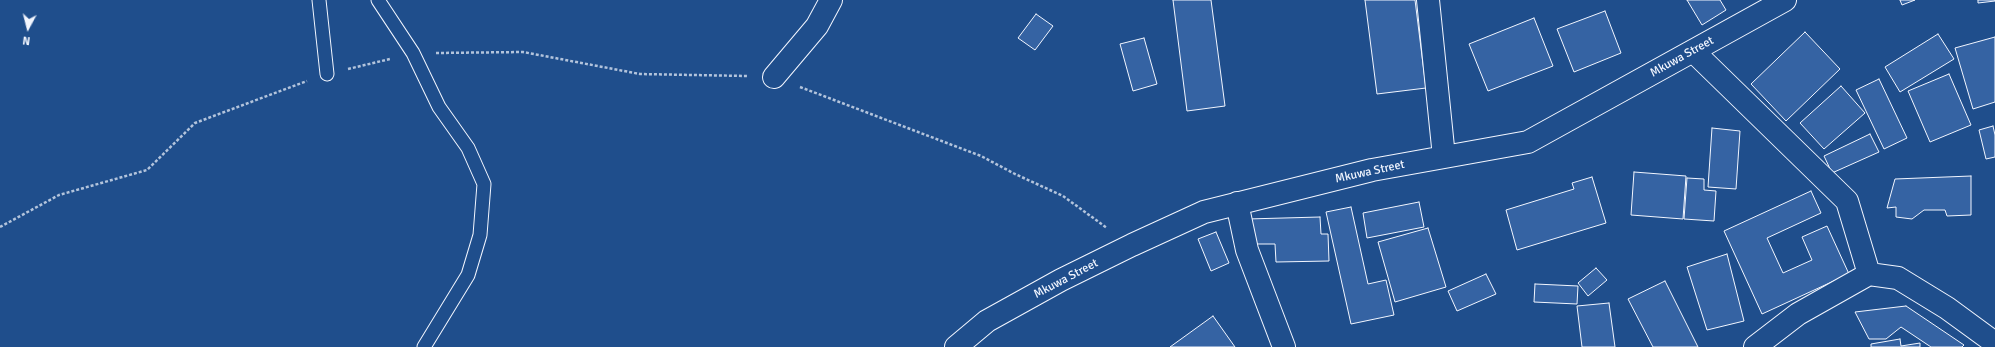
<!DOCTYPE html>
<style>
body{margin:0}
#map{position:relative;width:1995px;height:347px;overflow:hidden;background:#1f4e8c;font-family:Signika,sans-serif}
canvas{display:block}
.north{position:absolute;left:8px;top:8px;width:40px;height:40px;-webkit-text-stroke:3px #1f4e8c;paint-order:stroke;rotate:187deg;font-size:11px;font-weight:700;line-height:16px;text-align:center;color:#f2f6ff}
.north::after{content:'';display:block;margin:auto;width:14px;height:18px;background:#f2f6ff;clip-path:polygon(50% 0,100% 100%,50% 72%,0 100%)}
</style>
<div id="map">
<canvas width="1995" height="347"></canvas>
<div class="north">N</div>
</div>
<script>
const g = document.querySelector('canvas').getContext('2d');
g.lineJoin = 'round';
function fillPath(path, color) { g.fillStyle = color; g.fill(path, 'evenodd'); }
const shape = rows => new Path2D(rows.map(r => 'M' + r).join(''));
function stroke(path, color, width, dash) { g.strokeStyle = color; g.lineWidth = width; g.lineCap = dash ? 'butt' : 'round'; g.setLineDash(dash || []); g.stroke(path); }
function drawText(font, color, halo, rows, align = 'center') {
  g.font = font + ' Signika,sans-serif'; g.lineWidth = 3; g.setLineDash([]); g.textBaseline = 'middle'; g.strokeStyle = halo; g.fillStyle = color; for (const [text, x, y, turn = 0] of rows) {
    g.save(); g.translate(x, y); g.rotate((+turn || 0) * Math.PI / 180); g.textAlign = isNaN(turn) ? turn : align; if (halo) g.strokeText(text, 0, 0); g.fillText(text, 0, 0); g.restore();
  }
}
const building = shape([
 [1173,0,1211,0,1225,106,1187,111,1173,0],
 [1365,0,1415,0,1426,88,1377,94,1365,0],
 [1687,0,1720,0,1726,10,1702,25,1687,0],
 [1900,0,1915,0,1902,5,1900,0],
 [1978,0,1995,0,1995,1,1978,3,1978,0],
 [1605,11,1621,53,1574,72,1557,29,1605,11],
 [1036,14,1053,26,1035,50,1018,38,1036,14],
 [1534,18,1553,66,1488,91,1469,44,1534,18],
 [1805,32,1840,69,1786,121,1751,84,1805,32],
 [1938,34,1954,59,1900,92,1885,67,1938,34],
 [1995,37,1995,102,1973,109,1955,48,1995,37],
 [1144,38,1157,84,1133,91,1120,44,1144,38],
 [1949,74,1971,125,1930,142,1908,91,1949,74],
 [1879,79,1907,138,1884,149,1856,90,1879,79],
 [1841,86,1865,113,1824,149,1800,123,1841,86],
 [1993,126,1995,135,1995,157,1986,159,1979,130,1993,126],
 [1712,128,1740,131,1736,189,1708,187,1712,128],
 [1870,134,1879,152,1832,173,1824,156,1870,134],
 [1634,172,1686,176,1683,219,1631,215,1634,172],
 [1971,176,1971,215,1947,216,1945,210,1924,210,1912,219,1896,217,1896,207,1887,208,1895,179,1971,176],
 [1592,177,1606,223,1517,250,1506,210,1574,189,1572,183,1592,177],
 [1687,178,1704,179,1704,190,1716,191,1714,221,1684,219,1687,178],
 [1811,191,1821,213,1767,238,1783,273,1812,260,1802,237,1827,226,1849,274,1762,314,1724,231,1811,191],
 [1419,202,1424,227,1367,238,1363,213,1419,202],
 [1351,207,1368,284,1386,280,1394,315,1351,324,1326,212,1351,207],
 [1320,217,1321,234,1328,234,1329,261,1276,262,1275,244,1248,244,1247,219,1320,217],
 [1428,228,1446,287,1395,302,1378,242,1428,228],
 [1216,232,1229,263,1211,271,1198,239,1216,232],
 [1727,254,1744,321,1707,330,1687,267,1727,254],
 [1596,268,1607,280,1588,296,1578,283,1596,268],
 [1486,274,1496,294,1457,311,1448,291,1486,274],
 [1665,281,1698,347,1653,347,1628,299,1665,281],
 [1535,284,1578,286,1577,304,1534,302,1535,284],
 [1609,303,1615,347,1582,347,1577,306,1609,303],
 [1906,306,1964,345,1962,347,1931,347,1901,327,1886,339,1869,339,1855,312,1906,306],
 [1213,316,1235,347,1170,347,1213,316],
 [1900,339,1901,346,1920,343,1920,347,1871,347,1871,344,1900,339]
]);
const path = shape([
 [436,53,523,52,640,74,747,76],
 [348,69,390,59],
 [800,87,981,156,1015,174,1063,196,1107,228],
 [0,227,59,195,147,170,195,123,307,81]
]);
const lane = shape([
 [319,0,327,74],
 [378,0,413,53,439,107,468,148,484,184,480,235,468,275,424,347]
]);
const street = shape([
 [1428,0,1444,157],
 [1693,51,1847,201,1869,274],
 [774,77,817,26,831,0],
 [1237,203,1247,250,1284,347],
 [956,347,987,321,1061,280,1132,245,1204,212,1372,170,1528,142,1785,0],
 [1755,347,1798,314,1869,274,1898,278,1947,308,1995,343]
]);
const streetNames = [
 ["Mkuwa Street",1682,57,-29],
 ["Mkuwa Street",1370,172,-12],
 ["Mkuwa Street",1066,279,-28]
];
fillPath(building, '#3563a3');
stroke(building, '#f2f6ff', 1);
stroke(lane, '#f2f6ff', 15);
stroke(street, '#f2f6ff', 24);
stroke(path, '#b3c4dc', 2.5, [3, 2]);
stroke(lane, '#1f4e8c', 13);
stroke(street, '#1f4e8c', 22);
drawText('12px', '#f2f6ff', '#1f4e8c', streetNames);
</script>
